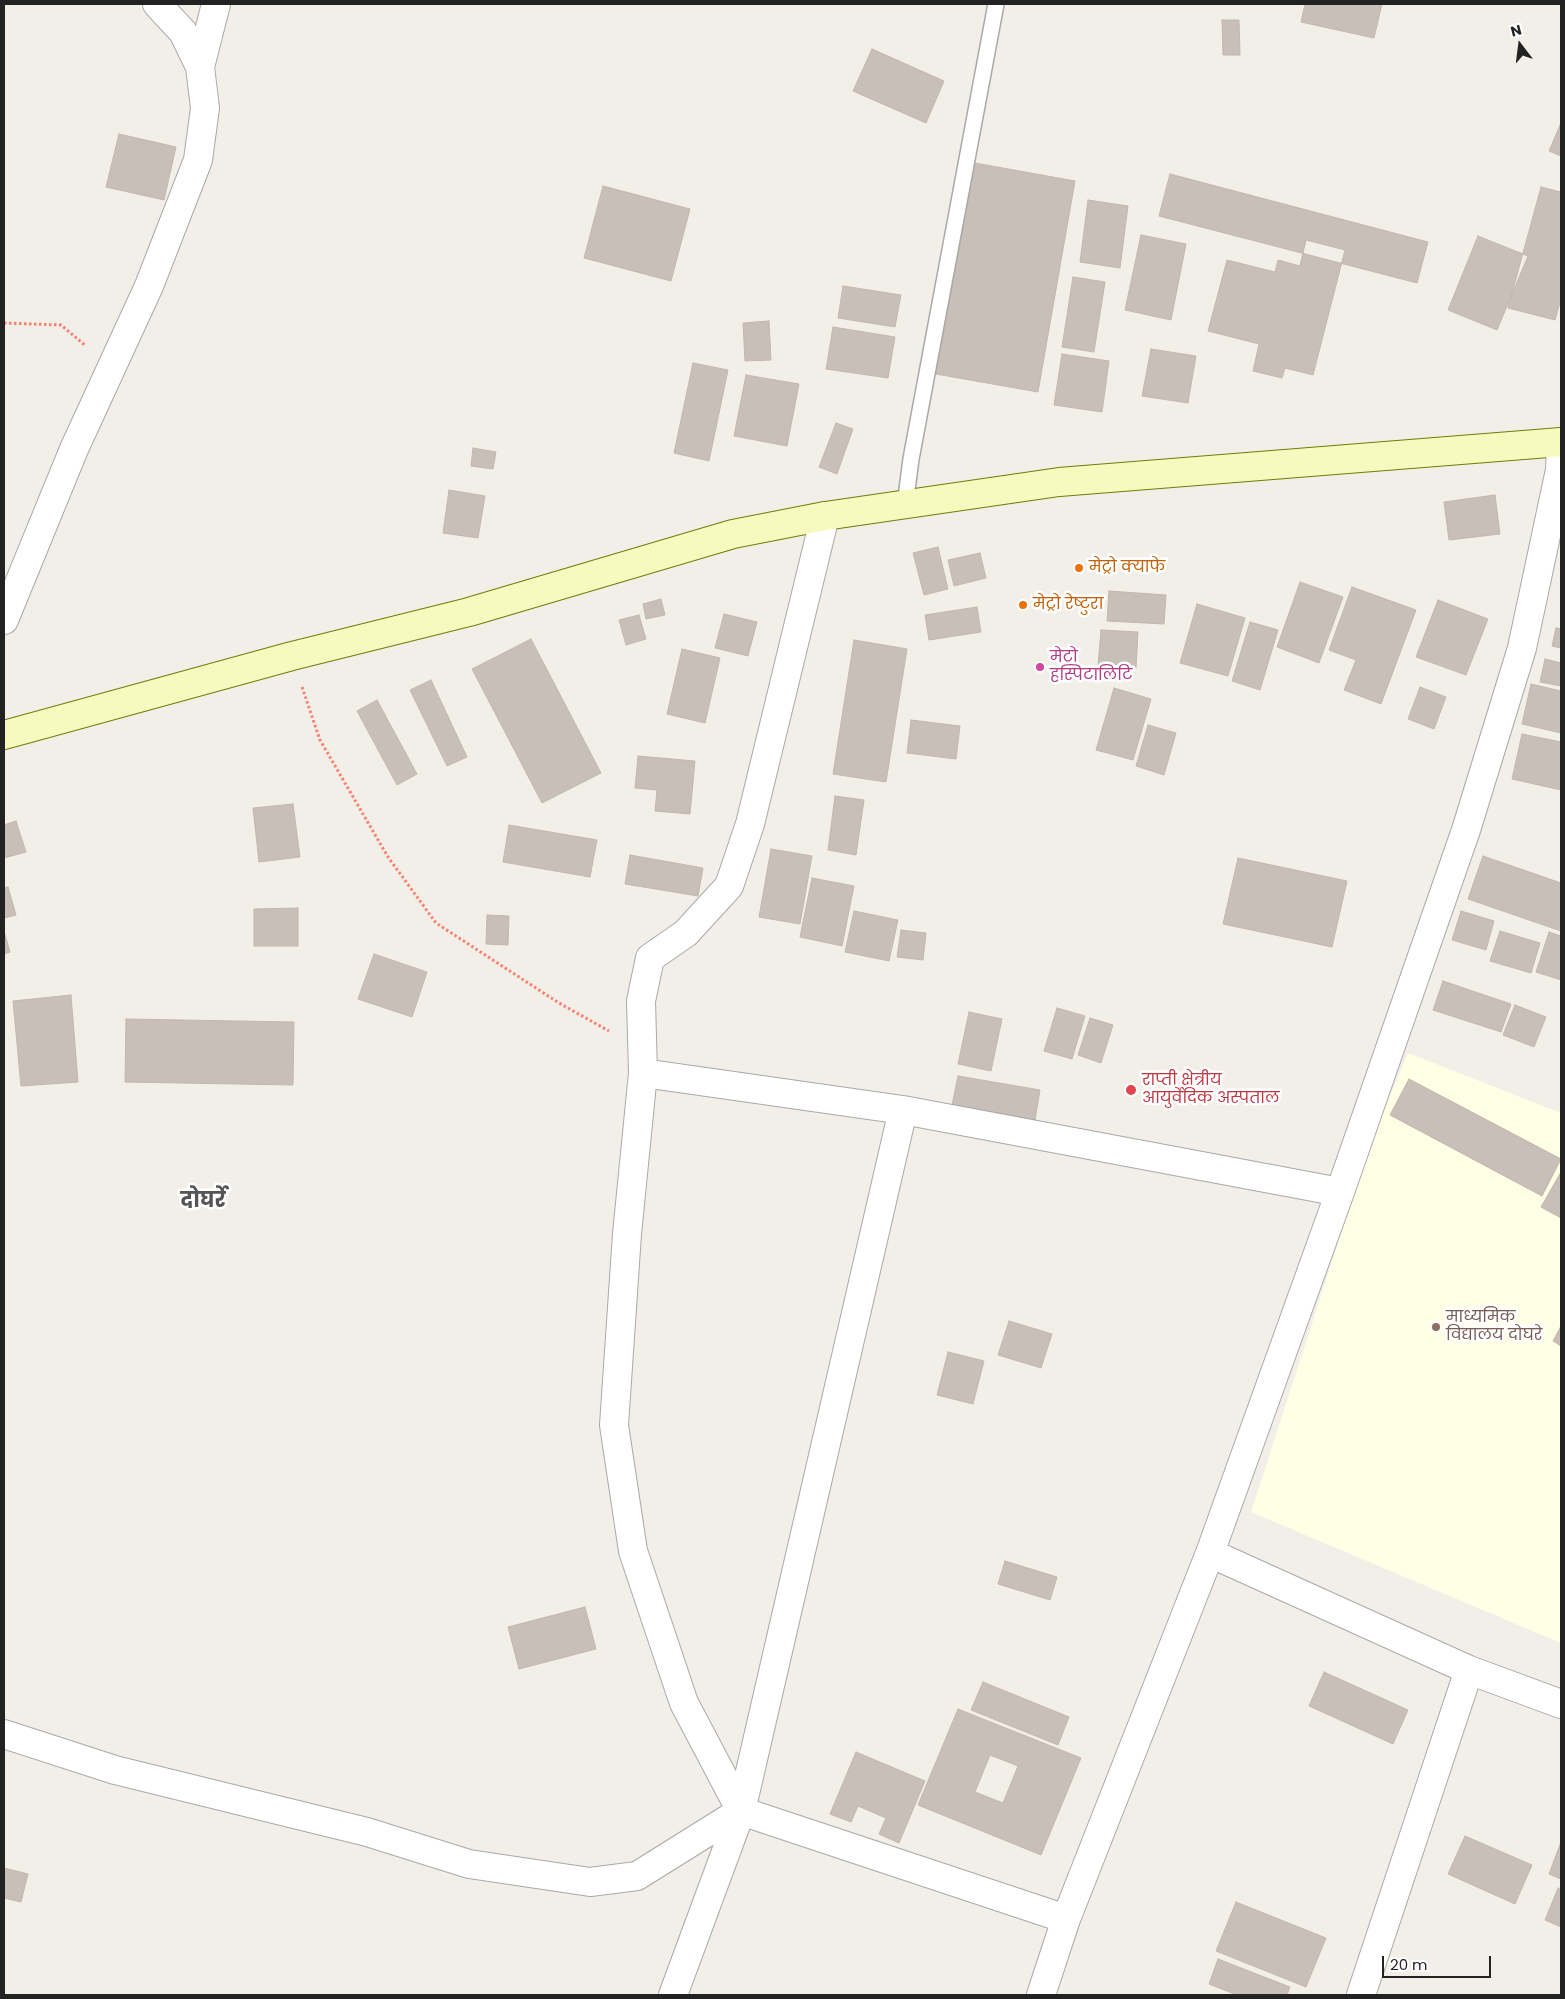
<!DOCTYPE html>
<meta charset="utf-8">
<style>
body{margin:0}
#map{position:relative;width:1565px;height:1999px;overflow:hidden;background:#f2efe9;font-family:Poppins,sans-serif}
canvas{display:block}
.frame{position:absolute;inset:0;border:5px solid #222;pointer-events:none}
.north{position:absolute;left:1495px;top:20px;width:50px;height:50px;-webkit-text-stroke:4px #fff;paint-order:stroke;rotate:345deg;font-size:14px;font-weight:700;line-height:20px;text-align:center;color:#222}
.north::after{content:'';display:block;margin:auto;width:18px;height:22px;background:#222;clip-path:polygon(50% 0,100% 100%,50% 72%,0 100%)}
.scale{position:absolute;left:1382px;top:1956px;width:109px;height:22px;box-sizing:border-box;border:2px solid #222;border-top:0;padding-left:6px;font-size:15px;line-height:18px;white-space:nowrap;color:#222;-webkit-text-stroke:4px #fff;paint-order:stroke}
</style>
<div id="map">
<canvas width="1565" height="1999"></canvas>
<div class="frame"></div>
<div class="north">N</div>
<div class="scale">20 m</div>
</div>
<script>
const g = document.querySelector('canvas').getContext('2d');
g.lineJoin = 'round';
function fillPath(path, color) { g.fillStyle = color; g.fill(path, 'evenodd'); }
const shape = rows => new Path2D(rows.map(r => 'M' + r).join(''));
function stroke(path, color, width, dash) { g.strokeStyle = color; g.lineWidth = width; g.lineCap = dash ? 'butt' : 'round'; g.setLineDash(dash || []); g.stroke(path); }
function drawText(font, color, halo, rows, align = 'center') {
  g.font = font + ' Poppins,"Noto Sans Devanagari",sans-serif'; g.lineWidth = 5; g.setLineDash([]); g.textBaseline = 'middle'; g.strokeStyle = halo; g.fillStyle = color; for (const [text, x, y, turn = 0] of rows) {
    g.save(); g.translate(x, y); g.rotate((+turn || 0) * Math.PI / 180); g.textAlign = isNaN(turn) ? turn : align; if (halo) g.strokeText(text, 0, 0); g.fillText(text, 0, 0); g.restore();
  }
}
const education = shape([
 [1408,1053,1561,1113,1561,1643,1251,1512,1371,1141]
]);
const building = shape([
 [1305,4,1382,4,1374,38,1301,22,1305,4],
 [1222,20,1239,20,1240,55,1223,55,1222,20],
 [872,49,944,81,926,123,853,91,872,49],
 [1561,123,1561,156,1549,151,1561,123],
 [119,134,176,147,164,200,106,187,119,134],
 [975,163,1075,181,1038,392,936,374,975,163],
 [1170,174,1428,242,1417,283,1159,216,1170,174],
 [603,186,690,209,671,281,584,258,603,186],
 [1541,187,1561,192,1561,299,1555,320,1508,308,1541,187],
 [1088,200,1128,206,1120,268,1080,262,1088,200],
 [1141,235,1186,244,1171,320,1125,310,1141,235],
 [1478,236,1528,256,1497,330,1448,310,1478,236],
 [1306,240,1345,250,1313,375,1285,368,1282,378,1253,371,1259,344,1208,331,1227,260,1275,272,1278,260,1300,266,1306,240],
 [1073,277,1105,282,1094,352,1062,347,1073,277],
 [843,286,901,295,895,327,838,318,843,286],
 [769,321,771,360,745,361,743,323,769,321],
 [833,327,895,337,888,378,826,369,833,327],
 [1151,349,1196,356,1188,403,1142,396,1151,349],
 [1062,354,1109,361,1102,412,1054,405,1062,354],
 [693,363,728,370,709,461,674,453,693,363],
 [746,375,799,384,787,446,734,436,746,375],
 [836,423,853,429,837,474,819,467,836,423],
 [473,448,496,452,493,469,471,466,473,448],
 [449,490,485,496,478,538,443,533,449,490],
 [1495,495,1500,534,1449,540,1444,502,1495,495],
 [938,547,948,589,924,595,913,553,938,547],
 [980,553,986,578,954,586,948,560,980,553],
 [1300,582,1343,597,1319,663,1277,647,1300,582],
 [1352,587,1416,610,1381,704,1344,690,1356,660,1329,650,1352,587],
 [1109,591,1166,595,1164,624,1107,621,1109,591],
 [661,599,665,615,646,619,643,604,661,599],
 [1438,600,1488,619,1466,675,1416,657,1438,600],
 [1197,604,1245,618,1228,676,1180,663,1197,604],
 [977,607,981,632,929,640,925,615,977,607],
 [724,614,757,622,748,656,715,648,724,614],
 [639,615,646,639,626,645,619,620,639,615],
 [1250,622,1278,630,1260,690,1232,681,1250,622],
 [1556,628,1561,629,1561,648,1552,646,1556,628],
 [1101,630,1138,632,1136,668,1098,666,1101,630],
 [531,639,601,773,542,803,472,669,531,639],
 [854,640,907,649,886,782,833,774,854,640],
 [682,649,720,658,705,723,667,714,682,649],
 [1545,659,1561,663,1561,686,1540,682,1545,659],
 [431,680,467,757,447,766,410,690,431,680],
 [1531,684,1561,691,1561,733,1522,724,1531,684],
 [1420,687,1446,697,1434,729,1408,719,1420,687],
 [1114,688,1151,699,1133,760,1096,750,1114,688],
 [377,700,417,774,397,785,357,711,377,700],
 [911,720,960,726,956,759,907,753,911,720],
 [1148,725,1176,733,1164,775,1136,766,1148,725],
 [1522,734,1561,742,1561,790,1512,779,1522,734],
 [638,756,695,761,690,814,655,811,657,790,635,788,638,756],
 [835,796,864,800,856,855,828,850,835,796],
 [293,804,300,857,259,862,253,808,293,804],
 [16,821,26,852,4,858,4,825,16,821],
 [509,825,597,840,590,877,503,862,509,825],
 [771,849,812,856,800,924,759,917,771,849],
 [630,855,703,868,698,896,625,884,630,855],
 [1483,856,1561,883,1561,931,1468,899,1483,856],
 [1238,858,1347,881,1332,947,1223,924,1238,858],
 [812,878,854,886,842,946,800,937,812,878],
 [8,887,16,915,4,918,4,888,8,887],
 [298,908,298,946,254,946,254,909,298,908],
 [854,911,898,920,889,961,845,952,854,911],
 [1461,911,1494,921,1486,950,1452,940,1461,911],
 [487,915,509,916,508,945,486,944,487,915],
 [901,930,926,933,923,960,897,957,901,930],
 [4,931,10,952,4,954,4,931],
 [1500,931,1540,943,1531,973,1490,961,1500,931],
 [1549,932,1561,936,1561,980,1536,972,1549,932],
 [374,954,427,972,412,1017,358,999,374,954],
 [1443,981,1511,1004,1501,1032,1433,1010,1443,981],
 [71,995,78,1082,21,1086,13,1001,71,995],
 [1515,1005,1546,1017,1534,1047,1503,1035,1515,1005],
 [1057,1008,1085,1016,1072,1059,1044,1051,1057,1008],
 [969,1012,1002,1019,991,1071,958,1064,969,1012],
 [1090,1018,1113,1025,1101,1063,1078,1055,1090,1018],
 [126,1019,294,1022,293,1085,125,1082,126,1019],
 [958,1076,1040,1090,1035,1120,952,1105,958,1076],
 [1409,1079,1561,1159,1542,1196,1390,1115,1409,1079],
 [1561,1172,1561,1218,1541,1207,1561,1172],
 [1009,1321,1052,1334,1041,1368,998,1355,1009,1321],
 [1561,1326,1561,1346,1553,1341,1561,1326],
 [948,1352,984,1361,973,1404,937,1395,948,1352],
 [1005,1561,1057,1577,1050,1600,998,1584,1005,1561],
 [585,1607,596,1649,519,1669,508,1627,585,1607],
 [1324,1672,1408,1710,1393,1744,1309,1706,1324,1672],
 [983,1682,1069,1717,1058,1745,971,1710,983,1682],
 [958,1709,1081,1758,1041,1855,918,1805,958,1709],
 [990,1755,1018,1766,1003,1803,975,1792,990,1755],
 [856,1752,925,1781,899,1843,879,1834,886,1818,858,1806,851,1822,830,1814,856,1752],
 [1465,1836,1532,1865,1515,1904,1448,1874,1465,1836],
 [1561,1842,1561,1879,1549,1874,1561,1842],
 [4,1868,28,1874,21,1902,4,1898,4,1868],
 [1558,1888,1561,1890,1561,1927,1545,1920,1558,1888],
 [1236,1902,1326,1938,1306,1987,1216,1951,1236,1902],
 [1218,1959,1290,1987,1287,1995,1237,1995,1209,1984,1218,1959]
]);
const path = shape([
 [4,323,61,325,86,346],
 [302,687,320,740,388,857,436,923,559,1003,609,1031]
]);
const lane = shape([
 [905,505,911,459,996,4]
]);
const street = shape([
 [200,67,216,4],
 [4,620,74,449,149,286,198,160,205,108,200,67,183,32,157,4],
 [643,1073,903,1110,1340,1192],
 [1210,1553,1469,1670,1561,1704],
 [4,1734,115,1770,367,1832,469,1864,590,1882,637,1876,741,1811,1066,1919],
 [741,1811,684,1703,633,1551,614,1425,627,1234,643,1073,641,1001,650,958,686,933,729,886,750,824,825,516],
 [673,1995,741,1811,903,1110],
 [1041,1995,1066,1919,1210,1553,1340,1192,1466,830,1522,648,1560,470,1561,442],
 [1361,1995,1469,1670]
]);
const secondary = shape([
 [4,735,292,656,469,612,733,534,825,516,1059,482,1561,442]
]);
const markers = [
 [1079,568,5,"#e8710a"],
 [1023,605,5,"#e8710a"],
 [1040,667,5,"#d1479c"],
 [1131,1090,6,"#e0444e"],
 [1436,1327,5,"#8d6e63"]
];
const foodNames = [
 ["मेट्रो क्याफे",1089,568],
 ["मेट्रो रेष्टुरा",1033,605]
];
const hotelNames = [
 ["मेट्रो",1050,658],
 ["हस्पिटालिटि",1050,676]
];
const healthNames = [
 ["राप्ती क्षेत्रीय",1142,1081],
 ["आयुर्वेदिक अस्पताल",1142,1099]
];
const educationNames = [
 ["माध्यमिक",1446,1318],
 ["विद्यालय दोघरे",1446,1336]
];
const districtNames = [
 ["दोघर्रे",203,1202]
];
fillPath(education, '#ffffe5');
fillPath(building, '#c7bfb8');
stroke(building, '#c4b6ab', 1);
stroke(lane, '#a9a9a9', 18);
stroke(street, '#a9a9a9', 30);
stroke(secondary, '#707d05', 30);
stroke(path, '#fa8072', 3, [2.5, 2.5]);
stroke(lane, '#fff', 15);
stroke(street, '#fff', 28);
stroke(secondary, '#f7fabf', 28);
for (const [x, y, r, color] of markers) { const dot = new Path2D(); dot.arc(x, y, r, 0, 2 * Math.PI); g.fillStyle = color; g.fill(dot); stroke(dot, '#fff', 2); }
drawText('16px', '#c56008', '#fff', foodNames, 'left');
drawText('16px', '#b23c85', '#fff', hotelNames, 'left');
drawText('16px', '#be3a42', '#fff', healthNames, 'left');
drawText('16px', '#785e54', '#fff', educationNames, 'left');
drawText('bold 21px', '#555', '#fff', districtNames);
</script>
